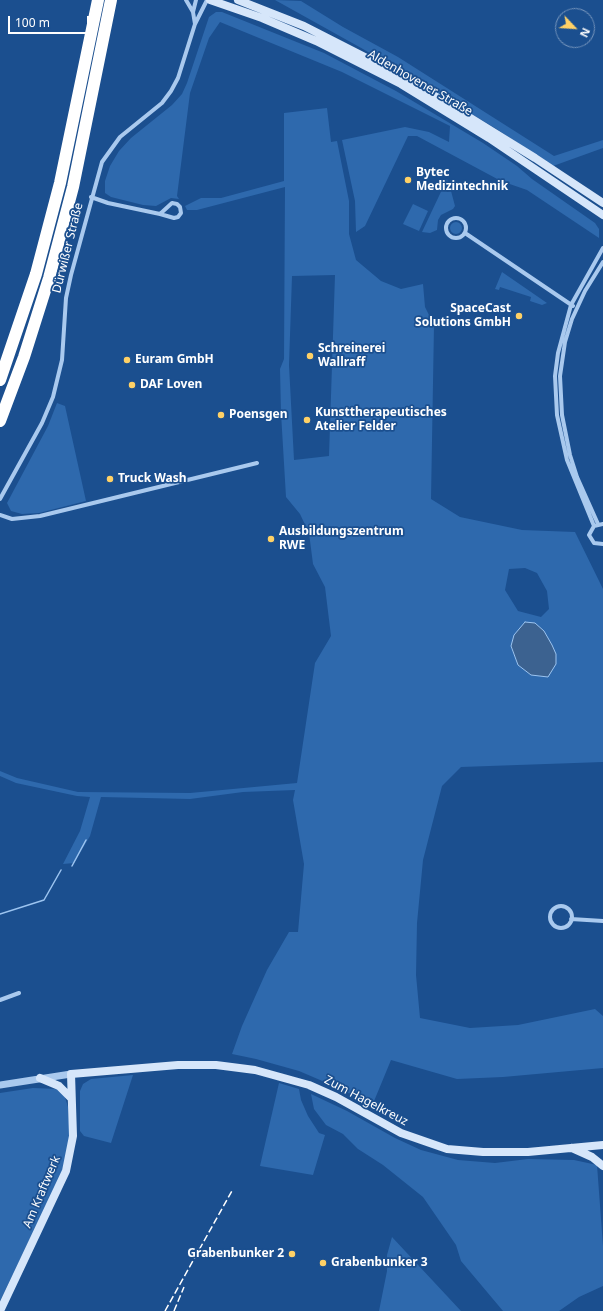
<!DOCTYPE html>
<meta charset="utf-8">
<style>
body{margin:0}
#map{position:relative;width:603px;height:1311px;overflow:hidden;background:#1b4f8f;font-family:"Noto Sans",sans-serif}
canvas{display:block}
.north{position:absolute;left:555px;top:8px;width:40px;height:40px;box-sizing:border-box;background:#1b4f8f;border:1px solid #7695bc;border-radius:50%;rotate:115deg;font-size:11px;font-weight:700;line-height:16px;text-align:center;color:#fff}
.north::after{content:'';display:block;margin:auto;width:14px;height:18px;background:#ffd166;clip-path:polygon(50% 0,100% 100%,50% 72%,0 100%)}
.scale{position:absolute;left:8px;top:16px;width:81px;height:18px;box-sizing:border-box;border:2px solid #fff;border-top:0;padding-left:5px;font-size:12px;line-height:14px;white-space:nowrap;color:#fff;-webkit-text-stroke:3px #1b4f8f;paint-order:stroke}
</style>
<div id="map">
<canvas width="603" height="1311"></canvas>
<div class="north">N</div>
<div class="scale">100 m</div>
</div>
<script>
const g = document.querySelector('canvas').getContext('2d');
g.lineJoin = 'round';
function fillPath(path, color) { g.fillStyle = color; g.fill(path, 'evenodd'); }
const shape = rows => new Path2D(rows.map(r => 'M' + r).join(''));
function stroke(path, color, width, dash) { g.strokeStyle = color; g.lineWidth = width; g.lineCap = dash ? 'butt' : 'round'; g.setLineDash(dash || []); g.stroke(path); }
function drawText(font, color, halo, rows, align = 'center') {
  g.font = font + ' "Noto Sans",sans-serif'; g.lineWidth = 3.5; g.setLineDash([]); g.textBaseline = 'middle'; g.strokeStyle = halo; g.fillStyle = color; for (const [text, x, y, turn = 0] of rows) {
    g.save(); g.translate(x, y); g.rotate((+turn || 0) * Math.PI / 180); g.textAlign = isNaN(turn) ? turn : align; if (halo) g.strokeText(text, 0, 0); g.fillText(text, 0, 0); g.restore();
  }
}
const green = shape([
 [275,0,301,1,343,27,398,57,554,156,603,140,603,148,553,166,495,128,363,49],
 [216,12,222,12,324,53,396,91,483,143,517,166,532,179,595,223,599,229,599,238,527,190,501,181,417,136,408,136,365,226,356,232,355,201,342,140,405,127,429,132,449,142,450,126,342,72,220,22,209,38,190,93,177,196,179,199,171,198,156,206,143,205,111,197,105,193,105,181,110,166,119,151,131,138,172,105,182,94,187,83,209,17],
 [327,108,331,142,337,141,349,201,349,234,356,260,381,281,401,289,423,284,425,307,434,325,431,499,460,517,522,530,575,532,603,589,603,762,461,767,442,786,423,860,417,923,416,975,420,1018,470,1028,518,1025,595,1009,603,1016,603,1068,503,1077,457,1079,391,1060,372,1106,341,1089,299,1071,256,1059,232,1054,242,1026,267,970,289,932,298,932,304,864,293,800,295,790,243,792,190,799,101,797,90,836,74,863,63,864,80,831,90,797,77,796,16,783,0,776,0,771,17,778,78,792,190,793,297,783,315,663,331,636,325,587,313,564,309,533,300,514,286,497,281,413,280,369,284,359,285,187,197,210,187,210,185,206,201,198,221,198,284,181,284,113],
 [335,275,329,456,294,460,289,365,292,276],
 [525,568,537,573,547,591,549,609,541,617,518,611,505,590,509,569],
 [544,631,556,654,531,675,518,665,511,647],
 [447,179,448,183,444,185,447,192,451,191,455,206,453,209,441,215,438,220,437,230,430,233,422,232],
 [413,204,428,211,419,231,403,224],
 '450 228a6 6 0 1 1 12 0a6 6 0 1 1-12 0Z',
 [502,272,547,303,542,305,530,301,531,297,500,287,499,290,495,289],
 [57,403,65,406,86,501,39,513,22,514,11,511,7,503,48,426],
 [133,1075,111,1143,84,1136,80,1131,80,1091,83,1084,91,1079],
 [279,1083,299,1089,301,1100,308,1116,319,1133,325,1135,313,1175,260,1166],
 [33,1088,58,1089,64,1094,68,1107,70,1136,63,1170,0,1301,0,1093],
 [311,1094,347,1111,395,1138,421,1150,458,1160,495,1163,528,1159,574,1160,597,1165,603,1246,603,1286,579,1297,559,1311,503,1311,461,1261,456,1245,423,1197,383,1165,358,1149,343,1134,326,1125,314,1109],
 [392,1237,461,1311,379,1311,387,1271,387,1255]
]);
const water = shape([
 [525,622,535,623,544,631,552,645,556,654,556,664,548,677,531,675,518,665,511,646,514,635,525,622]
]);
const stream = shape([
 [72,866,86,840],
 [0,914,44,900,61,870]
]);
const minor = shape([
 [186,0,193,12],
 [195,24,193,12,196,0],
 [91,197,108,203,160,214,174,218,178,217,181,213,180,207,177,204,172,203,160,214],
 '446 228a10 10 0 1 1 20 0a10 10 0 1 1-20 0Z',
 [465,233,573,306],
 [0,499,42,423,53,397,62,360,66,298,71,275,102,162,120,137,162,103,171,91,178,78,195,24,207,0],
 [0,515,12,519,40,516,257,463],
 [598,524,577,477,570,455,562,415,560,376,565,342,572,319,585,291,603,262],
 [603,524,594,526,589,535,594,543,603,544],
 [594,526,567,460,557,415,555,376,558,353,571,305,603,248],
 '550 917a11 11 0 1 1 22 0a11 11 0 1 1-22 0Z',
 [571,919,603,921],
 [0,1000,19,993]
]);
const tertiary = shape([
 [0,1085,71,1074]
]);
const secondary = shape([
 [210,0,262,18,316,41,401,84,489,138,603,215],
 [238,0,304,26,404,77,535,158,603,203],
 [40,1078,59,1086,71,1098],
 [572,1148,592,1157,603,1166],
 [0,1311,66,1171,73,1136,71,1074,178,1065,216,1065,255,1070,309,1085,336,1097,401,1133,447,1149,483,1152,528,1152,603,1145]
]);
const motorway = shape([
 [0,380,36,274,60,183,98,0],
 [0,421,24,357,49,278,73,187,111,0]
]);
const rail = shape([
 [165,1311,233,1189],
 [174,1311,184,1287]
]);
const markers = [
 [408,180,4,"#ffd166"],
 [519,316,4,"#ffd166"],
 [310,356,4,"#ffd166"],
 [127,360,4,"#ffd166"],
 [132,385,4,"#ffd166"],
 [221,415,4,"#ffd166"],
 [307,420,4,"#ffd166"],
 [110,479,4,"#ffd166"],
 [271,539,4,"#ffd166"],
 [292,1254,4,"#ffd166"],
 [323,1263,4,"#ffd166"]
];
const streetNames = [
 ["Aldenhovener Straße",420,83,30],
 ["Dürwißer Straße",68,248,-76],
 ["Zum Hagelkreuz",366,1101,28],
 ["Am Kraftwerk",42,1192,-67]
];
const poiNames = [
 ["Bytec",416,173],
 ["Medizintechnik",416,187],
 ["SpaceCast",511,309,"right"],
 ["Solutions GmbH",511,323,"right"],
 ["Schreinerei",318,349],
 ["Wallraff",318,363],
 ["Euram GmbH",135,360],
 ["DAF Loven",140,385],
 ["Kunsttherapeutisches",315,413],
 ["Atelier Felder",315,427],
 ["Poensgen",229,415],
 ["Truck Wash",118,479],
 ["Ausbildungszentrum",279,532],
 ["RWE",279,546],
 ["Grabenbunker 2",284,1254,"right"],
 ["Grabenbunker 3",331,1263]
];
fillPath(green, '#2e69ad');
fillPath(water, '#3c6290');
stroke(water, '#9cc4f0', 1);
stroke(stream, '#9cc4f0', 1.5);
stroke(minor, '#a9c9ee', 4);
stroke(tertiary, '#a9c9ee', 7);
stroke(secondary, '#d6e6fa', 8);
stroke(motorway, '#fff', 12);
stroke(rail, '#fff', 1.5, [7, 3]);
for (const [x, y, r, color] of markers) { const dot = new Path2D(); dot.arc(x, y, r, 0, 2 * Math.PI); g.fillStyle = color; g.fill(dot); stroke(dot, '#1b4f8f', 1.5); }
drawText('12px', '#fff', '#1b4f8f', streetNames);
drawText('bold 12px', '#fff', '#1b4f8f', poiNames, 'left');
</script>
